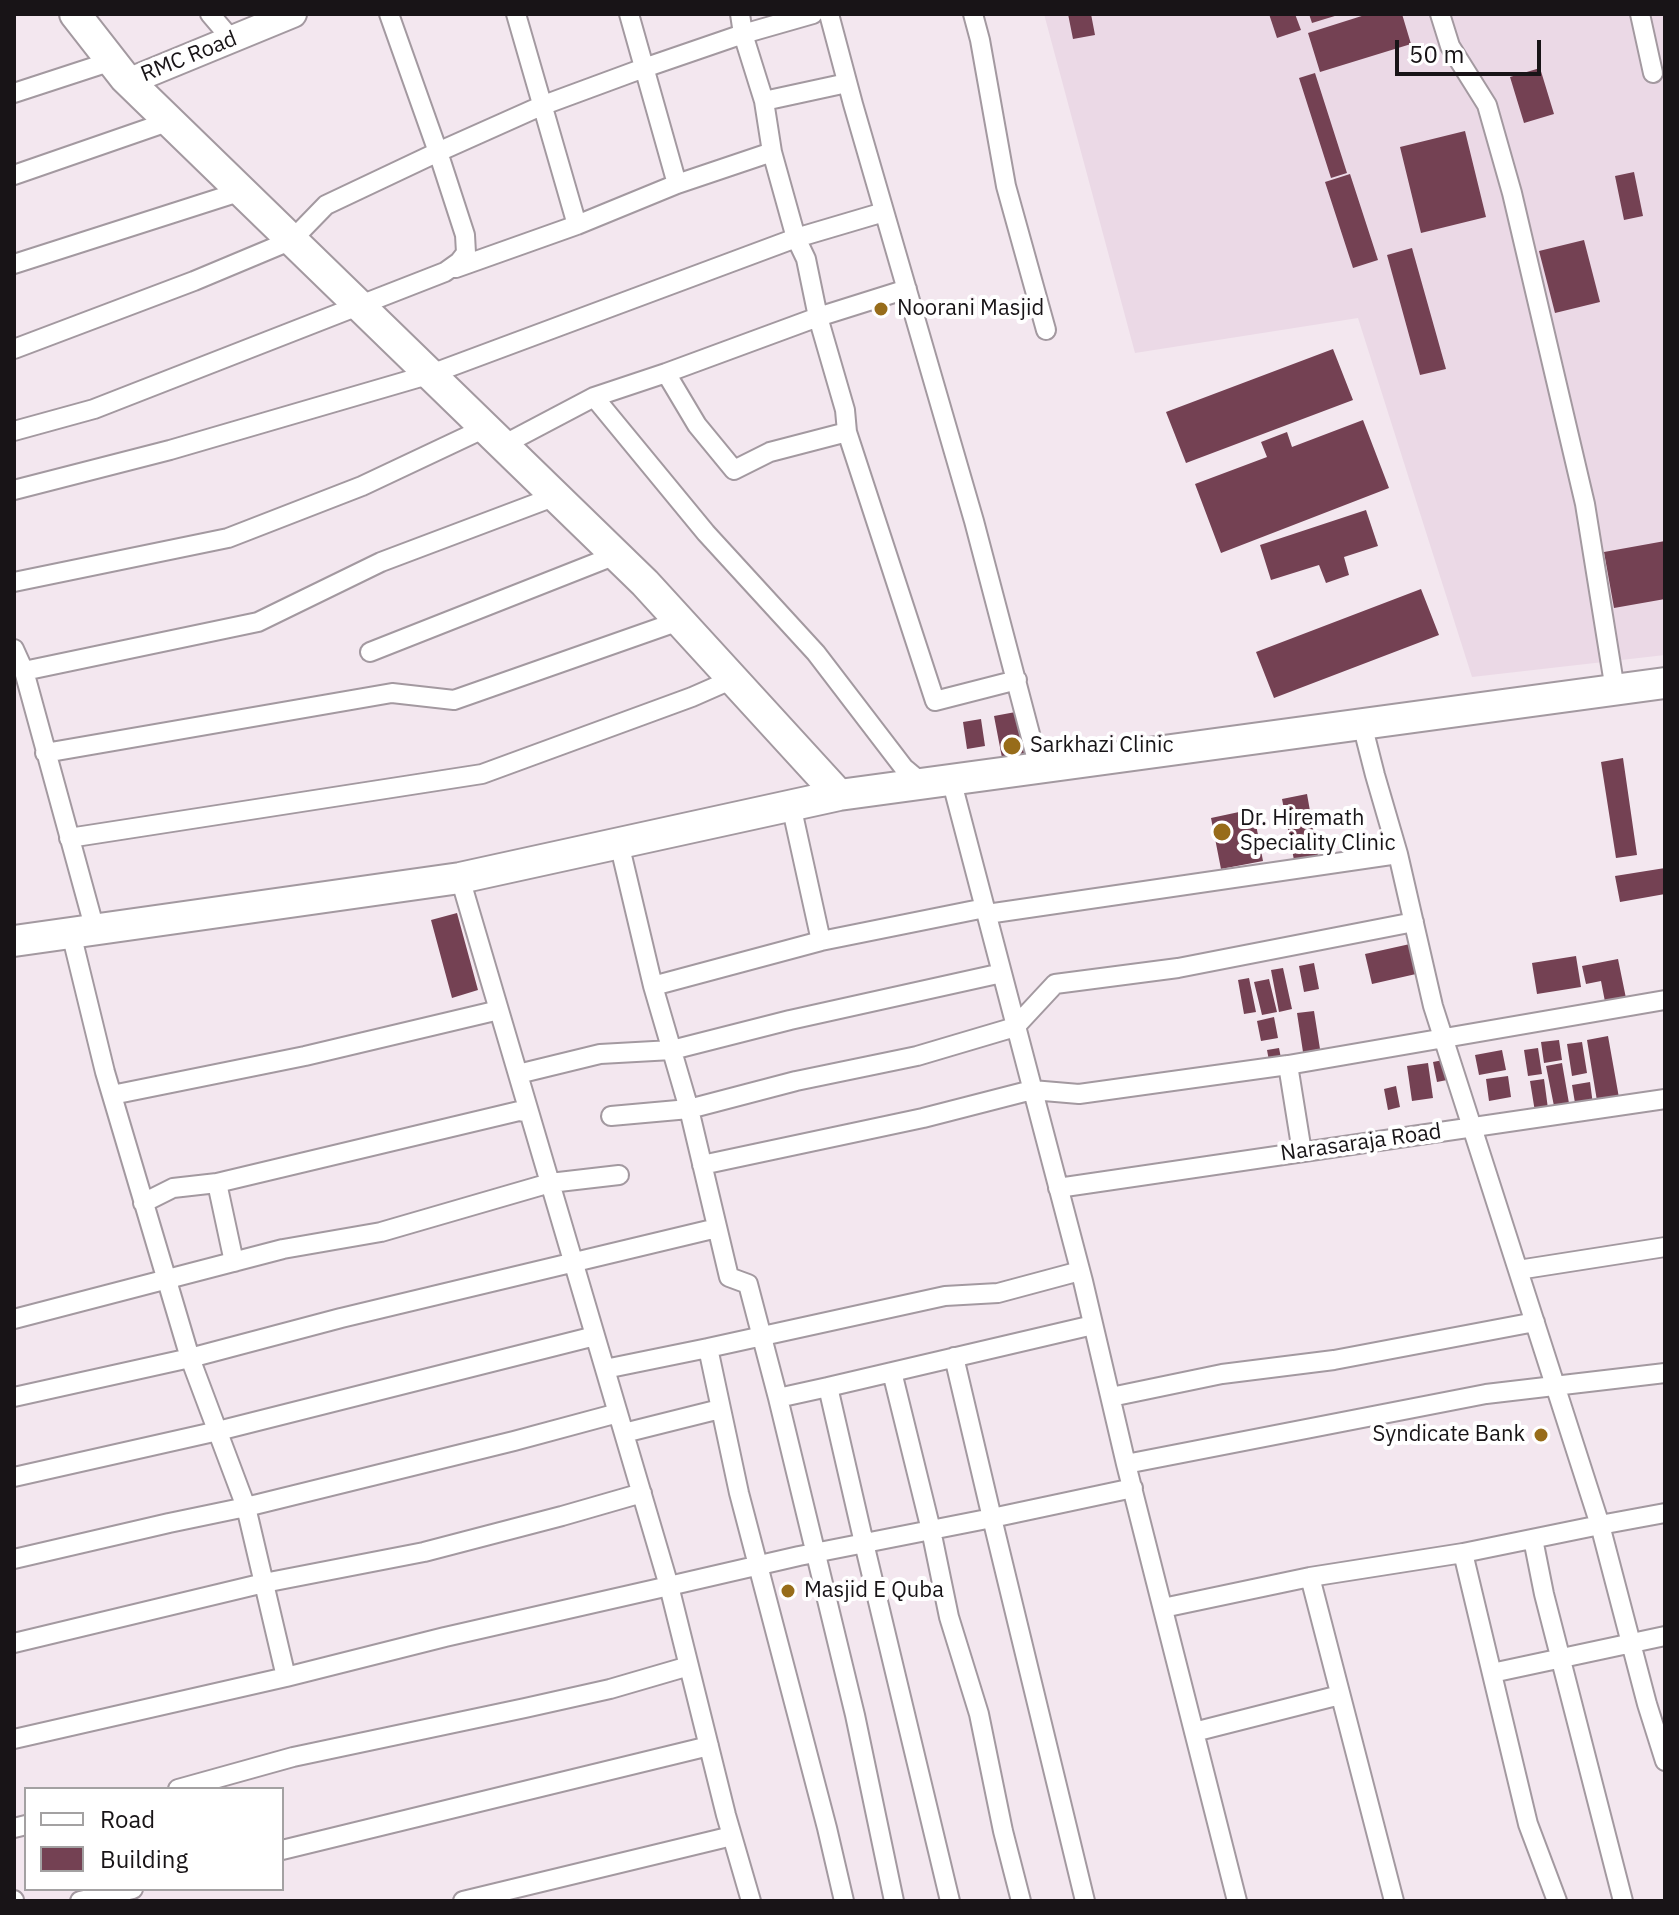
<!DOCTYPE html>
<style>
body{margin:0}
#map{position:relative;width:1679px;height:1915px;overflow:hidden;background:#f3e7ef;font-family:"IBM Plex Sans",sans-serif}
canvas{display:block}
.frame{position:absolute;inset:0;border:16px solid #181417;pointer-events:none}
.legend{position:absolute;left:24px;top:1787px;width:260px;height:104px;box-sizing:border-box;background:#fff;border:2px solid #a3a1a2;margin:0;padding:10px 14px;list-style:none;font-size:24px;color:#181417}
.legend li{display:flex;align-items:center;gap:16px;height:40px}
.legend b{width:40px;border:2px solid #a3a1a2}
.scale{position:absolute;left:1395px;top:40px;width:146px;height:36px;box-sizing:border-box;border:4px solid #181417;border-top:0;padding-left:10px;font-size:24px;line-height:28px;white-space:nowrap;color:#181417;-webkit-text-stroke:6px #fff;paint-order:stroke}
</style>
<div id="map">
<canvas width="1679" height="1915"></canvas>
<div class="frame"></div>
<ul class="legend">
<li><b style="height:10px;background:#fff"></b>Road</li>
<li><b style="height:22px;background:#744153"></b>Building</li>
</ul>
<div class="scale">50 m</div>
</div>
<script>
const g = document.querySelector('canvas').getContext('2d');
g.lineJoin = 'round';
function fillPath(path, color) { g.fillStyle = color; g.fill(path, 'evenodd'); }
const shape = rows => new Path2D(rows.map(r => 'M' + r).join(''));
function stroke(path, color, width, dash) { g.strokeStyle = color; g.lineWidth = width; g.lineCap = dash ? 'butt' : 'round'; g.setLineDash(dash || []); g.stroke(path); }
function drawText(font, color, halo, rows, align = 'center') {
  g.font = font + ' "IBM Plex Sans",sans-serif'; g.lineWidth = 8; g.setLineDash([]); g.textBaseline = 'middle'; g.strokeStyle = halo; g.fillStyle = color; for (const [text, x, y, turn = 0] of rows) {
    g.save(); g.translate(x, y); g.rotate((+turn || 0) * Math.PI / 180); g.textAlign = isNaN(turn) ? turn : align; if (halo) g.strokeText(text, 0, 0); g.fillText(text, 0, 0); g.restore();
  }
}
const built = shape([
 [1044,14,1665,14,1665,655,1472,677,1358,318,1135,353]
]);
const building = shape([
 [1068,14,1091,14,1095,35,1073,39],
 [1269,14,1295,14,1301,30,1277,38],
 [1309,14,1338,14,1338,15,1312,23],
 [1368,14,1402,14,1411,44,1320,72,1308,33],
 [1540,68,1554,114,1524,123,1510,77],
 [1315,73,1347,173,1331,178,1299,78],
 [1465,131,1486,217,1421,233,1400,147],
 [1634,172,1643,216,1624,220,1615,176],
 [1350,174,1378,260,1353,268,1325,182],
 [1584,240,1600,302,1555,313,1539,251],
 [1412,248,1446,369,1420,375,1387,255],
 [1333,349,1353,400,1186,463,1166,412],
 [1363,420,1389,488,1221,553,1195,484,1267,457,1261,442,1287,432,1292,447],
 [1366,510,1378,546,1344,557,1349,575,1326,583,1319,565,1271,580,1260,545],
 [1665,541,1665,599,1614,608,1604,552],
 [1421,589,1439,635,1274,698,1256,652],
 [1021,711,1030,758,1003,763,994,716],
 [981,719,985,746,967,749,963,722],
 [1623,758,1637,855,1616,858,1601,762],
 [1307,794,1318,856,1294,860,1282,799],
 [1253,809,1263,861,1221,869,1211,818],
 [1665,868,1665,894,1620,902,1615,876],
 [457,913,478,990,452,998,431,920],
 [1410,944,1416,974,1372,984,1365,954],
 [1576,956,1581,987,1537,994,1532,963],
 [1618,959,1628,1008,1607,1012,1601,981,1586,984,1582,966],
 [1314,963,1319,989,1304,992,1299,966],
 [1283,968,1292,1009,1279,1012,1271,970],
 [1249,978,1256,1012,1244,1014,1238,980],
 [1269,979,1277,1012,1262,1015,1254,982],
 [1314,1011,1320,1049,1303,1052,1297,1013],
 [1274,1017,1278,1038,1261,1041,1257,1021],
 [1608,1036,1621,1109,1599,1113,1587,1040],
 [1559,1040,1562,1060,1544,1063,1541,1042],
 [1582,1042,1587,1073,1572,1076,1567,1044],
 [1279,1048,1282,1063,1270,1066,1267,1050],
 [1538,1048,1542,1074,1528,1076,1524,1050],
 [1502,1050,1506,1070,1479,1075,1475,1055],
 [1448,1059,1452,1079,1437,1082,1433,1062],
 [1428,1063,1433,1098,1412,1101,1407,1066],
 [1562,1063,1570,1109,1555,1111,1546,1066],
 [1508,1076,1511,1097,1489,1101,1486,1079],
 [1544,1079,1549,1116,1536,1118,1530,1081],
 [1590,1082,1594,1112,1577,1115,1572,1085],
 [1396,1086,1400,1107,1388,1110,1384,1089]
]);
const street = shape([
 [210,14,227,34],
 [516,14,577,225],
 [629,14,677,184],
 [740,14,743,34,764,101,772,152,796,238,806,259,818,317,845,410,847,432,935,701,1017,680],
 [829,14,853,104,974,521,1039,768],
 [973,14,980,40,1006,186,1046,330],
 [1440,14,1450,46,1487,105,1512,193,1585,504,1615,690],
 [1640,14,1653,73],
 [14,93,112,61],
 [764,101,847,83],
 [14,175,170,121],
 [14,264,242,191],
 [456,268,577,225,677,184,772,152],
 [14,349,194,281,292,240,326,205,438,152,541,106,644,68,743,34,813,14],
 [666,373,697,425,734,470,770,452,847,432],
 [594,397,706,533,816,653,904,768,922,783],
 [14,431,94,409,445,272,459,262,466,253,465,235,438,152,389,14],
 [503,445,594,397,666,373,818,317,907,289],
 [14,490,170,450,431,374,796,238,884,212],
 [14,582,228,538,362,486,485,428],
 [14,649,24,671,95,930],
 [370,652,616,555],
 [24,671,258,622,381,562,556,496],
 [1362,724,1375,775,1398,854,1433,1006,1600,1525,1463,1553,1310,1577,1394,1901],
 [45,753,392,693,454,700,679,621],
 [951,779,1083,1281,1126,1464,1237,1901],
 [791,805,821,941],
 [69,838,482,774,692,697,733,679],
 [619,843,653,986,689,1109,729,1277,748,1284,778,1398,855,1715,894,1901],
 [460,878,669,1586,726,1815,751,1901],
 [987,914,1398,854],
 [71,933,105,1072,190,1358,246,1507,286,1677],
 [653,986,821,941,985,908],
 [1288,1065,1302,1152],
 [518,1074,600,1054,672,1050,790,1020,1002,973],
 [112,1095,305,1056,499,1010],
 [611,1116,689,1109,796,1081,917,1056,1015,1027,1055,984,1178,968,1414,922],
 [702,1165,923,1118,1032,1090,1079,1094,1288,1065,1665,1000],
 [217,1183,234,1262],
 [1058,1188,1665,1099],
 [143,1203,173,1188,217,1183,519,1111,529,1113],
 [1518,1270,1665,1247],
 [14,1319,283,1249,381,1232,550,1183,619,1175],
 [605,1369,708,1348],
 [892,1372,931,1530,949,1617,979,1714,1003,1831,1021,1901],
 [14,1397,190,1358,341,1318,717,1228],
 [1111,1397,1222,1374,1334,1360,1535,1322],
 [778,1398,828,1387],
 [624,1433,720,1409],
 [1126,1464,1486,1394,1665,1373],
 [14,1477,218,1431,595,1336],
 [1665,1513,1600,1525,1647,1704,1665,1761],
 [1533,1539,1544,1594,1623,1901],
 [1463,1553,1528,1824,1557,1901],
 [14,1559,169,1523,246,1507,514,1441,618,1413],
 [1163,1608,1310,1577],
 [14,1643,264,1583,424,1552,562,1516,642,1493],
 [1492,1673,1665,1636],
 [1194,1732,1340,1695],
 [14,1739,286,1677,445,1637,669,1586,799,1556,992,1518,954,1357],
 [178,1789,293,1757,525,1708,610,1689,689,1666],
 [14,1828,26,1825],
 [282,1850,709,1746],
 [14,1900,14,1901],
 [80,1901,133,1889],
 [463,1901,732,1836],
 [844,1901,827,1828,739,1493,708,1348,945,1296,998,1293,1080,1271],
 [950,1901,864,1543,828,1387,1093,1325],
 [1085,1901,992,1518,1133,1488]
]);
const secondary = shape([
 [130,81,293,14]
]);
const primary = shape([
 [75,14,125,78,645,583,839,795],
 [14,941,460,878,839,795,1665,683]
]);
const markers = [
 [881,309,8,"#976c1a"],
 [1012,746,10,"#976c1a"],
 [1222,832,10,"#976c1a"],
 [1541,1435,8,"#976c1a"],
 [788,1591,8,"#976c1a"]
];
const streetNames = [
 ["RMC Road",189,57,-22],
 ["Narasaraja Road",1361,1143,-8]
];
const poiNames = [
 ["Noorani Masjid",897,309],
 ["Sarkhazi Clinic",1030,746],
 ["Dr. Hiremath",1240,819],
 ["Speciality Clinic",1240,844],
 ["Syndicate Bank",1525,1435,"right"],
 ["Masjid E Quba",804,1591]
];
fillPath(built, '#ebd9e6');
fillPath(building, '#744153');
stroke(street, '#a399a0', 22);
stroke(secondary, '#a399a0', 30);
stroke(primary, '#a399a0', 34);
stroke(street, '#fff', 18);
stroke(secondary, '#fff', 26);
stroke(primary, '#fff', 30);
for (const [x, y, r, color] of markers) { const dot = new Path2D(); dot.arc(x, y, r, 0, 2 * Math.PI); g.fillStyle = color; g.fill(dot); stroke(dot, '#fff', 3); }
drawText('22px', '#181417', '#fff', streetNames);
drawText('22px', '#181417', '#fff', poiNames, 'left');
</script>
